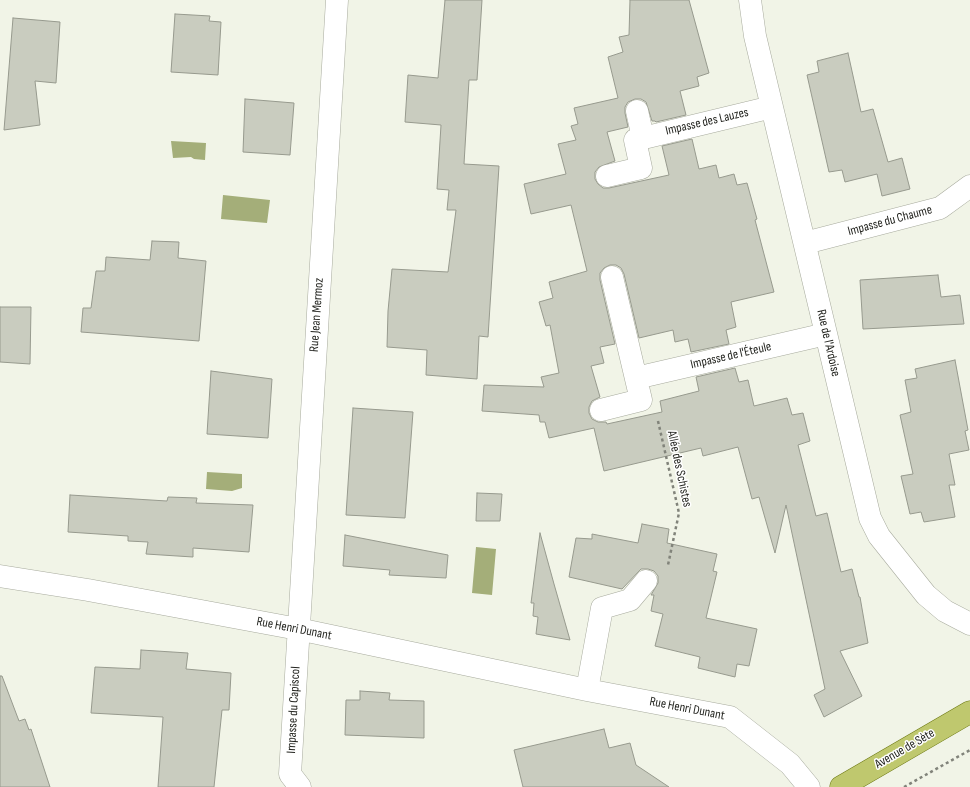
<!DOCTYPE html>
<meta charset="utf-8">
<style>
body{margin:0}
canvas{display:block;background:#f1f4e7}
</style>
<canvas width="970" height="787"></canvas>
<script>
const g = document.querySelector('canvas').getContext('2d');
g.lineJoin = 'round';
function fillPath(path, color) { g.fillStyle = color; g.fill(path, 'evenodd'); }
const shape = rows => new Path2D(rows.map(r => 'M' + r).join(''));
function stroke(path, color, width, dash) { g.strokeStyle = color; g.lineWidth = width; g.lineCap = dash ? 'butt' : 'round'; g.setLineDash(dash || []); g.stroke(path); }
function drawText(font, color, halo, rows, align = 'center') {
  g.font = font + ' "Sofia Sans Condensed",sans-serif'; g.lineWidth = 3; g.setLineDash([]); g.textBaseline = 'middle'; g.strokeStyle = halo; g.fillStyle = color; for (const [text, x, y, turn = 0] of rows) {
    g.save(); g.translate(x, y); g.rotate((+turn || 0) * Math.PI / 180); g.textAlign = isNaN(turn) ? turn : align; if (halo) g.strokeText(text, 0, 0); g.fillText(text, 0, 0); g.restore();
  }
}
const water = shape([
 [171,141,206,143,205,160,194,159,191,157,173,158],
 [223,195,270,200,267,223,221,219],
 [207,472,242,474,242,488,232,491,206,489],
 [476,547,496,549,492,595,472,593]
]);
const building = shape([
 [445,0,482,0,477,80,469,80,464,164,499,166,488,337,479,336,477,379,426,375,427,350,387,347,388,311,392,269,448,272,456,210,447,210,449,190,437,189,441,125,405,122,408,75,438,78,445,0],
 [630,0,689,0,709,73,697,77,699,86,680,91,686,115,656,122,655,121,652,121,646,102,641,99,635,99,628,102,625,107,625,113,628,127,607,132,615,161,599,167,595,172,595,179,598,184,603,188,609,188,669,175,662,146,692,139,699,169,716,165,719,178,734,174,737,185,747,183,757,219,755,220,774,292,731,302,736,327,726,330,729,344,691,352,688,339,675,342,673,330,639,338,624,274,621,268,616,265,610,265,604,268,600,273,600,280,615,344,600,347,604,363,591,366,600,397,592,401,589,407,589,413,592,419,598,422,606,422,607,424,662,412,660,401,699,391,696,377,735,368,739,382,748,380,754,406,787,398,792,415,803,413,810,441,798,445,816,516,827,513,841,572,852,569,859,597,860,597,868,643,840,651,862,696,824,717,814,695,825,689,786,505,775,553,759,497,752,499,738,447,703,456,701,448,604,471,594,428,549,438,545,422,540,422,539,415,482,411,484,385,544,387,541,377,559,373,550,325,546,326,539,302,553,298,549,282,587,271,571,205,531,214,524,184,566,174,558,144,576,140,571,126,578,124,574,108,618,98,608,57,623,52,619,37,629,35,630,0],
 [175,14,210,16,209,21,221,22,218,75,171,72,175,14],
 [13,18,60,22,56,83,35,81,40,125,4,130,13,18],
 [848,53,861,112,873,109,888,162,902,158,910,189,882,196,877,174,845,182,842,170,829,172,807,75,819,72,817,61,848,53],
 [245,99,294,103,290,155,243,152,245,99],
 [152,241,179,242,178,258,206,261,199,341,81,332,83,308,91,308,96,271,105,271,106,257,150,260,152,241],
 [938,275,941,297,960,295,964,324,863,329,860,280,938,275],
 [0,307,31,307,30,364,0,362,0,307],
 [955,360,968,430,965,431,969,450,949,454,955,485,949,485,955,517,924,522,921,512,910,514,901,476,913,474,900,415,911,412,905,380,917,378,915,369,955,360],
 [211,371,272,379,268,438,207,434,211,371],
 [353,408,413,412,405,518,346,515,353,408],
 [477,493,502,494,500,521,476,521,477,493],
 [70,495,167,501,168,497,197,498,196,503,253,505,249,552,193,548,193,557,146,554,148,542,128,541,128,536,68,532,70,495],
 [642,524,669,529,667,543,717,554,713,571,717,572,706,618,757,629,749,666,737,664,735,677,698,668,700,657,655,646,663,614,651,611,654,595,651,595,658,583,658,576,654,571,648,569,641,569,622,589,569,577,576,538,592,539,592,534,638,543,642,524],
 [540,533,554,584,570,640,536,634,538,617,533,616,534,603,531,603,540,533],
 [345,535,448,555,446,578,389,575,390,570,343,566,345,535],
 [141,650,188,653,186,669,231,673,229,710,222,710,214,787,158,787,163,717,91,713,95,667,140,669,141,650],
 [0,676,2,676,19,721,25,719,29,730,31,729,50,787,0,787,0,676],
 [360,691,390,693,389,700,424,701,424,738,345,735,346,700,360,700,360,691],
 [604,729,609,748,630,743,636,765,669,787,523,787,514,750,604,729]
]);
const path = shape([
 [658,421,679,513,668,565],
 [904,787,970,750]
]);
const minor = shape([
 [750,0,755,36,870,518,879,536,926,595,945,611,970,624],
 [637,111,643,138],
 [607,176,641,168,635,140,772,107],
 [805,243,940,208,970,186],
 [636,378,826,334],
 [601,410,641,400,612,277],
 [0,576,88,590,298,629,587,690,730,717,790,764,809,787],
 [587,690,602,608,630,600,646,581],
 [300,787,290,774,337,0]
]);
const major = shape([
 [841,787,970,712]
]);
const streetNames = [
 ["Impasse des Lauzes",707,122,-13],
 ["Impasse du Chaume",890,221,-15],
 ["Rue Jean Mermoz",317,315,-86],
 ["Rue de l'Ardoise",828,343,77],
 ["Impasse de l'Éteule",731,356,-13],
 ["Allée des Schistes",679,469,78],
 ["Rue Henri Dunant",294,629,11],
 ["Rue Henri Dunant",687,709,11],
 ["Impasse du Capiscol",294,710,-87],
 ["Avenue de Sète",905,749,-30]
];
fillPath(water, '#a4ae79');
fillPath(building, '#c9ccbf');
stroke(building, '#979a8e', 1);
stroke(minor, '#a8ab9e', 23);
stroke(major, '#6d7814', 23);
stroke(path, '#81837a', 2.5, [3, 3]);
stroke(minor, '#fff', 22);
stroke(major, '#bfc86e', 22);
drawText('13px', '#242520', '#fff', streetNames);
</script>
